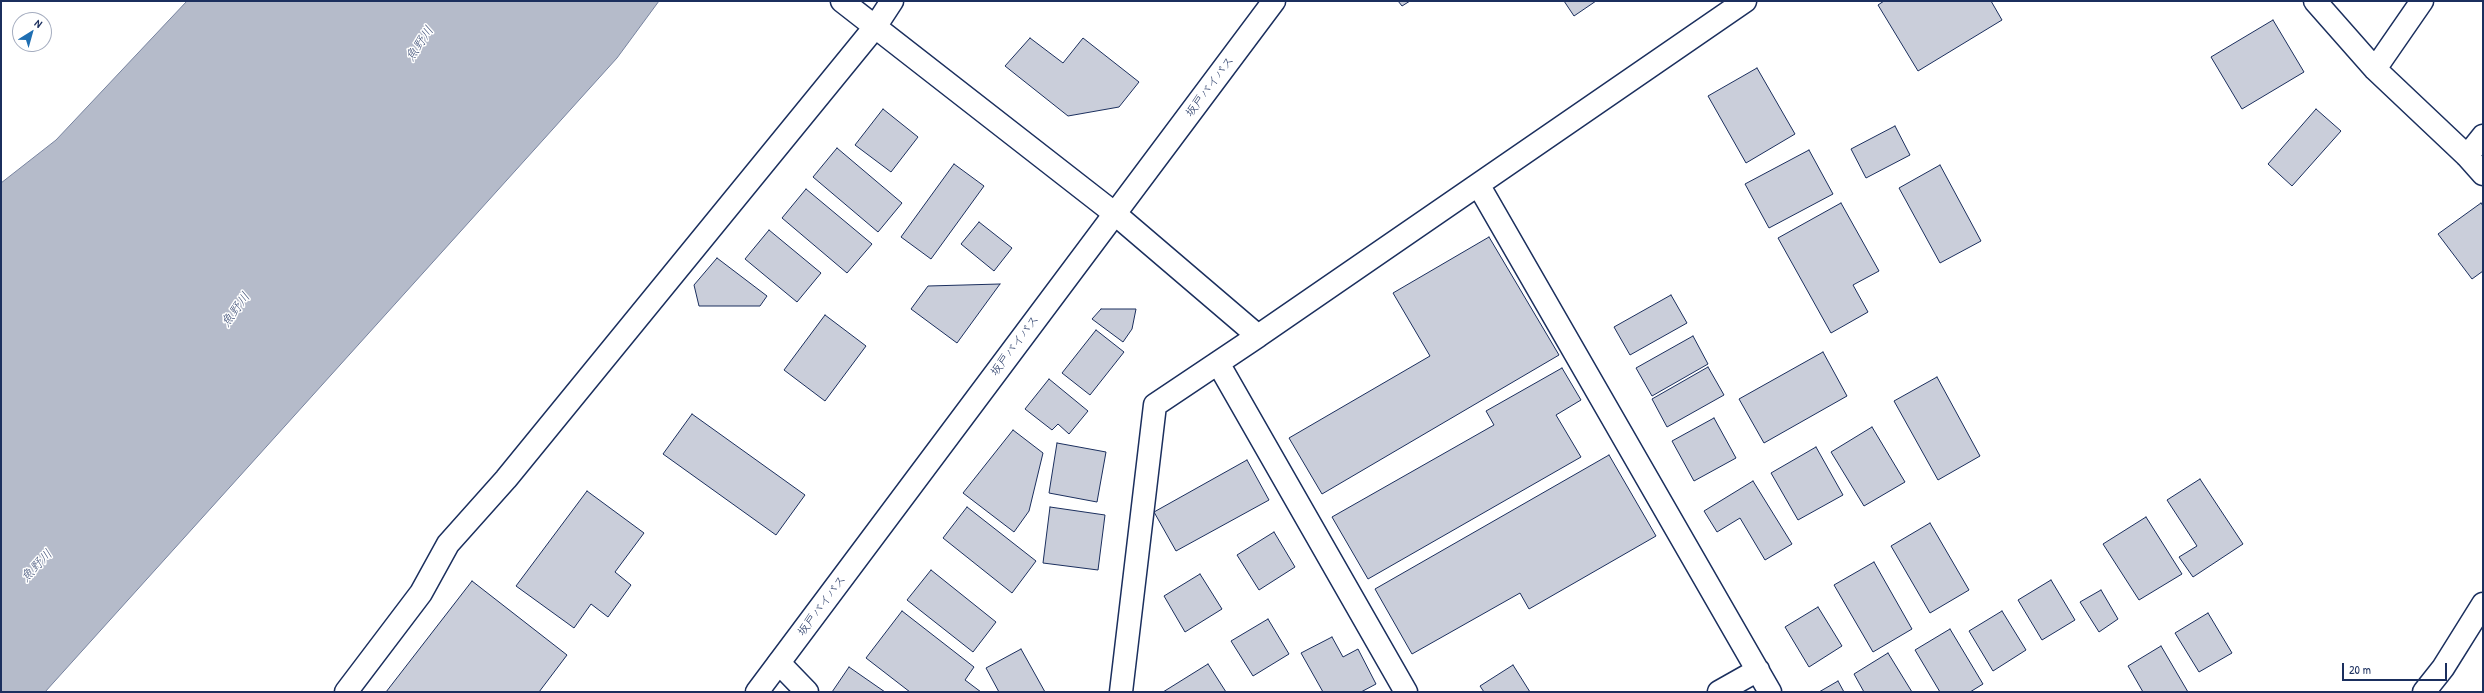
<!DOCTYPE html>
<meta charset="utf-8">
<style>
body{margin:0}
#map{position:relative;width:2484px;height:693px;overflow:hidden;background:#fff;font-family:"Patrick Hand",sans-serif}
canvas{display:block}
.frame{position:absolute;inset:0;border:2px solid #1b2f5e;pointer-events:none}
.north{position:absolute;left:12px;top:12px;width:40px;height:40px;box-sizing:border-box;background:#fff;border:1px solid #a4acbf;border-radius:50%;rotate:37deg;font-size:11px;font-weight:700;line-height:16px;text-align:center;color:#1b2f5e}
.north::after{content:'';display:block;margin:auto;width:14px;height:18px;background:#1f6fb2;clip-path:polygon(50% 0,100% 100%,50% 72%,0 100%)}
.scale{position:absolute;left:2342px;top:663px;width:105px;height:18px;box-sizing:border-box;border:2px solid #1b2f5e;border-top:0;padding-left:5px;font-size:12px;line-height:14px;white-space:nowrap;color:#1b2f5e;-webkit-text-stroke:3px #fff;paint-order:stroke}
</style>
<div id="map">
<canvas width="2484" height="693"></canvas>
<div class="frame"></div>
<div class="north">N</div>
<div class="scale">20 m</div>
</div>
<script>
const g = document.querySelector('canvas').getContext('2d');
g.lineJoin = 'round';
function fillPath(path, color) { g.fillStyle = color; g.fill(path, 'evenodd'); }
const shape = rows => new Path2D(rows.map(r => 'M' + r).join(''));
function stroke(path, color, width, dash) { g.strokeStyle = color; g.lineWidth = width; g.lineCap = dash ? 'butt' : 'round'; g.setLineDash(dash || []); g.stroke(path); }
function drawText(font, color, halo, rows, align = 'center') {
  g.font = font + ' "Patrick Hand","Klee One",sans-serif'; g.lineWidth = 3; g.setLineDash([]); g.textBaseline = 'middle'; g.strokeStyle = halo; g.fillStyle = color; for (const [text, x, y, turn = 0] of rows) {
    g.save(); g.translate(x, y); g.rotate((+turn || 0) * Math.PI / 180); g.textAlign = isNaN(turn) ? turn : align; if (halo) g.strokeText(text, 0, 0); g.fillText(text, 0, 0); g.restore();
  }
}
const water = shape([
 [187,1,659,1,617,58,45,692,1,692,1,183,56,140,187,1]
]);
const building = shape([
 [1398,1,1410,1,1402,6,1398,1],
 [1564,1,1596,1,1574,16,1564,1],
 [1884,1,1991,1,2002,20,1918,71,1878,5,1884,1],
 [2273,20,2304,72,2242,109,2211,57,2273,20],
 [1030,38,1063,63,1083,38,1139,82,1119,107,1068,116,1005,66,1030,38],
 [1757,68,1795,134,1746,163,1708,96,1757,68],
 [883,109,918,137,891,172,855,145,883,109],
 [2316,109,2341,131,2292,186,2268,164,2316,109],
 [1895,126,1910,155,1866,178,1851,149,1895,126],
 [837,148,902,203,878,232,813,177,837,148],
 [1809,150,1833,194,1769,228,1745,184,1809,150],
 [954,164,984,186,931,259,901,237,954,164],
 [1940,165,1981,241,1940,263,1899,188,1940,165],
 [806,189,872,244,847,273,782,218,806,189],
 [1841,203,1879,271,1853,285,1868,312,1831,333,1778,238,1841,203],
 [2481,203,2483,206,2483,271,2472,279,2438,234,2481,203],
 [979,222,1012,248,994,271,961,244,979,222],
 [769,230,821,273,797,302,745,259,769,230],
 [1489,237,1559,355,1322,494,1289,438,1430,356,1393,293,1489,237],
 [717,258,767,296,760,306,699,306,694,285,717,258],
 [1000,284,957,343,911,309,928,286,1000,284],
 [1671,295,1687,323,1630,355,1614,327,1671,295],
 [1101,309,1136,309,1132,329,1123,342,1092,319,1101,309],
 [825,315,866,346,825,401,784,370,825,315],
 [1096,330,1124,352,1090,395,1062,373,1096,330],
 [1693,336,1708,364,1652,396,1636,368,1693,336],
 [1823,352,1847,396,1764,443,1739,399,1823,352],
 [1708,367,1724,395,1667,427,1652,399,1708,367],
 [1562,368,1581,400,1556,415,1581,457,1368,579,1332,517,1494,425,1486,411,1562,368],
 [1937,377,1980,456,1938,480,1894,401,1937,377],
 [1049,379,1088,411,1069,434,1058,424,1052,430,1025,409,1049,379],
 [692,414,805,495,776,535,663,454,692,414],
 [1714,418,1736,458,1694,481,1672,441,1714,418],
 [1872,427,1905,482,1864,506,1831,452,1872,427],
 [1013,430,1043,453,1029,511,1014,532,963,493,1013,430],
 [1057,443,1106,452,1097,502,1049,493,1057,443],
 [1816,447,1843,495,1798,520,1771,473,1816,447],
 [1609,455,1656,536,1529,609,1520,593,1412,654,1375,589,1609,455],
 [1247,460,1269,500,1176,551,1154,512,1247,460],
 [2200,479,2243,544,2193,577,2179,557,2197,546,2167,500,2200,479],
 [1753,481,1792,544,1765,560,1740,518,1717,532,1704,511,1753,481],
 [587,491,644,533,615,572,631,585,608,617,591,604,574,628,516,586,587,491],
 [967,507,1036,561,1012,593,943,538,967,507],
 [1050,507,1105,515,1098,570,1043,563,1050,507],
 [2146,517,2182,574,2139,600,2103,544,2146,517],
 [1930,523,1969,590,1930,613,1891,546,1930,523],
 [1274,532,1295,567,1259,590,1237,555,1274,532],
 [1874,562,1912,629,1873,652,1834,585,1874,562],
 [931,570,996,622,973,652,907,600,931,570],
 [1200,574,1222,609,1185,632,1164,596,1200,574],
 [2051,580,2075,620,2042,640,2018,600,2051,580],
 [472,581,567,655,539,692,386,692,472,581],
 [2101,590,2118,619,2099,632,2080,602,2101,590],
 [1818,607,1842,646,1809,667,1785,627,1818,607],
 [902,611,974,667,965,680,981,692,910,692,866,658,902,611],
 [2002,611,2026,650,1993,671,1969,631,2002,611],
 [2208,613,2232,653,2199,672,2175,633,2208,613],
 [1268,619,1289,654,1253,676,1231,641,1268,619],
 [1950,629,1983,684,1970,692,1940,692,1915,650,1950,629],
 [1332,637,1343,657,1358,649,1376,684,1361,692,1323,692,1301,653,1332,637],
 [2161,646,2188,692,2143,692,2128,666,2161,646],
 [1021,649,1045,692,999,692,986,668,1021,649],
 [1888,653,1912,692,1864,692,1854,674,1888,653],
 [1208,664,1226,692,1163,692,1208,664],
 [1513,665,1530,692,1484,692,1480,686,1513,665],
 [849,667,885,692,832,692,849,667],
 [1838,681,1844,692,1819,692,1838,681]
]);
const minor = shape([
 [842,1,1114,213,1258,336,1745,1],
 [2315,1,2375,69,2467,156,2483,174],
 [2375,69,2422,1],
 [2467,156,2483,136],
 [1479,186,1770,692],
 [1218,363,1406,692],
 [779,663,807,692],
 [346,692,421,593,448,544,506,479,875,27,892,1],
 [1121,692,1155,405,1258,336],
 [1719,692,1758,670],
 [2424,692,2443,668,2483,604]
]);
const highway = shape([
 [757,692,1274,1]
]);
const streetNames = [
 ["坂戸バイパス",1210,87,-53],
 ["坂戸バイパス",1015,346,-53],
 ["坂戸バイパス",822,606,-53]
];
const waterNames = [
 ["魚野川",420,44,-56],
 ["魚野川",236,310,-54],
 ["魚野川",37,566,-46]
];
fillPath(water, '#b5bbca');
stroke(water, '#77839f', 1);
fillPath(building, '#caceda');
stroke(building, '#1b2f5e', 1);
stroke(minor, '#1b2f5e', 25);
stroke(highway, '#1b2f5e', 25);
stroke(minor, '#fff', 22);
stroke(highway, '#fff', 22);
drawText('12px', '#1b2f5e', '#fff', streetNames);
drawText('italic 13px', '#49597e', '#fff', waterNames);
</script>
